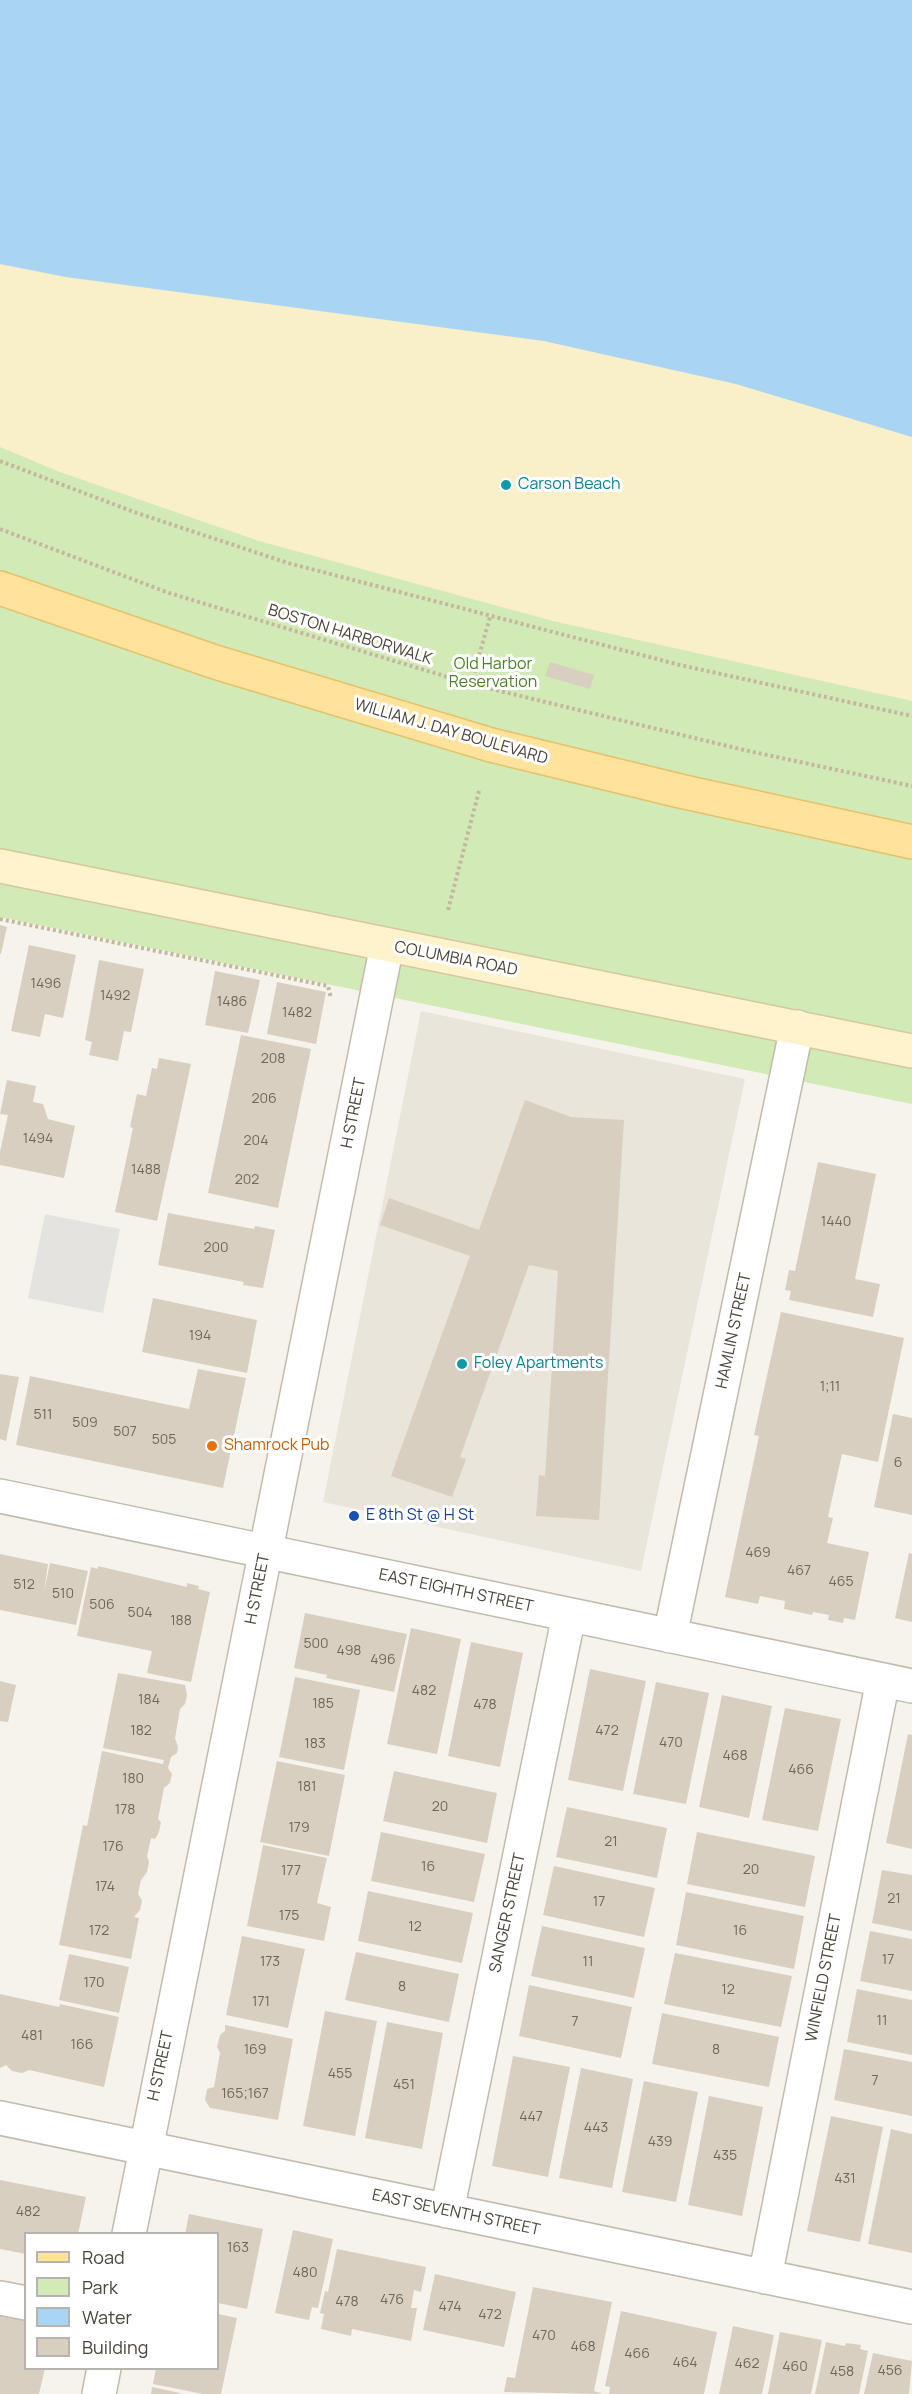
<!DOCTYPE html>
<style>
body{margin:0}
#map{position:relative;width:912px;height:2394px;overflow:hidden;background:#f6f3ec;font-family:Manrope,sans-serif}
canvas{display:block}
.legend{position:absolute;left:24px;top:2232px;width:195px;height:138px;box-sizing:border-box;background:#fff;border:2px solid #b7b4b0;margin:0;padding:8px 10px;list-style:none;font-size:18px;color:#4b4439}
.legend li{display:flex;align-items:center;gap:12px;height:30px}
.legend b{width:30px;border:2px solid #b7b4b0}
</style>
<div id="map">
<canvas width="912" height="2394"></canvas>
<ul class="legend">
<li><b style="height:8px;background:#ffe39c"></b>Road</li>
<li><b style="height:16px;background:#d2eab5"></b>Park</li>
<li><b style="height:16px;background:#a9d4f2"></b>Water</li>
<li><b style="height:16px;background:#d8cfc1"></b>Building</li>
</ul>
</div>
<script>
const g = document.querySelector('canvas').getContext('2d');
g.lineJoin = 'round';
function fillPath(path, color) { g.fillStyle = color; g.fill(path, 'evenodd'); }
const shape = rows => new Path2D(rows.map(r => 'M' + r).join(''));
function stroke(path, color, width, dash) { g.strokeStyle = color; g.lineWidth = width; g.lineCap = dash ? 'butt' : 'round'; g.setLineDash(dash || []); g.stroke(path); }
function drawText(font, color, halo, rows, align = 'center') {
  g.font = font + ' Manrope,sans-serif'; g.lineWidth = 6; g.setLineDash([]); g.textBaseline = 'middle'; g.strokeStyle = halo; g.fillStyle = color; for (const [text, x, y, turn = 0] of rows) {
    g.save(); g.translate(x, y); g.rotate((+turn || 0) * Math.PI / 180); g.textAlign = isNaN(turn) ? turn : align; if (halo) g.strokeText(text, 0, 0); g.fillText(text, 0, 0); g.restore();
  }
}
const residential = shape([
 [421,1011,745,1079,641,1571,323,1502]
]);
const green = shape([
 [0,264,66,277,544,341,736,384,912,437,912,1104,0,917]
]);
const sand = shape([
 [0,264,66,277,544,341,736,384,912,437,912,701,553,621,259,541,60,472,0,447]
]);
const parking = shape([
 [45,1214,120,1229,103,1313,28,1298]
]);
const water = shape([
 [0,0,912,0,912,437,736,384,544,341,66,277,0,264]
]);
const building = shape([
 [550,662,594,675,590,689,545,676],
 [0,925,7,927,1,954,0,954],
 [29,945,76,955,63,1018,45,1014,40,1037,11,1031],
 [99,960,144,969,131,1032,124,1031,118,1061,89,1055,92,1042,85,1040],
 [215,971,260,980,248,1033,205,1025],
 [277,982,326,992,316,1044,267,1034],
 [241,1035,311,1049,278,1208,208,1193],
 [159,1058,191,1064,157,1221,115,1212,133,1128,130,1127,137,1094,146,1096,152,1068,157,1069],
 [7,1080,36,1086,33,1102,43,1104,48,1119,75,1126,64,1178,0,1165,0,1152,8,1115,0,1114],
 [525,1100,571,1117,624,1120,599,1520,536,1516,539,1475,545,1476,558,1271,529,1265,460,1457,466,1459,452,1497,391,1476,470,1256,380,1225,389,1198,479,1230],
 [818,1162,876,1174,855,1279,880,1284,873,1317,789,1300,791,1291,785,1290,789,1270,795,1271],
 [168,1213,254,1229,255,1226,275,1230,263,1288,243,1285,244,1282,158,1265],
 [153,1298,257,1320,247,1373,142,1352],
 [781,1312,904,1338,878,1462,842,1454,828,1517,833,1518,827,1543,869,1552,855,1620,844,1618,843,1623,828,1620,829,1615,813,1612,812,1615,784,1609,785,1601,760,1596,758,1604,725,1597,759,1436,754,1435],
 [198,1369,246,1378,223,1488,16,1445,30,1376,189,1409],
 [0,1374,19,1377,6,1441,0,1439],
 [893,1414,912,1418,912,1515,874,1507],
 [909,1553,912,1554,912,1622,895,1618],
 [0,1554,48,1564,44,1592,50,1563,88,1571,76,1625,0,1610],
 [98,1566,187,1587,187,1583,199,1586,198,1589,210,1592,191,1682,147,1673,152,1651,77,1636,91,1567,98,1569],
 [305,1613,407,1634,394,1692,326,1678,327,1675,294,1668],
 [411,1628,461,1639,437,1754,387,1744],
 [471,1642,523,1653,500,1767,448,1756],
 [590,1669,646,1681,623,1791,568,1780],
 [118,1673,185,1685,187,1695,185,1704,180,1709,175,1738,178,1747,177,1753,171,1757,168,1768,172,1774,170,1783,164,1788,158,1819,161,1822,159,1832,155,1839,151,1838,147,1856,149,1862,147,1872,141,1880,138,1894,142,1900,140,1910,134,1917,139,1918,131,1959,59,1945,83,1825,87,1826,102,1751,163,1764,164,1760,103,1748],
 [295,1677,360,1690,344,1770,279,1757],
 [0,1681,16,1685,8,1722,0,1721],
 [656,1682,709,1693,686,1804,633,1794],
 [722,1695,772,1706,749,1818,699,1807],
 [785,1708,841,1719,818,1831,762,1820],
 [908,1734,912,1735,912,1849,886,1843],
 [277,1761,345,1775,329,1856,260,1842],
 [394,1771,497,1793,487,1843,383,1821],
 [567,1807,667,1828,657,1878,556,1857],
 [381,1832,485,1854,474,1902,371,1881],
 [697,1832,815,1856,805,1907,687,1884],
 [263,1845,327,1858,317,1903,331,1907,324,1941,247,1926],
 [554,1866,655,1888,644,1937,543,1915],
 [882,1870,912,1875,912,1931,872,1923],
 [368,1891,473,1913,462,1963,358,1941],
 [686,1892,804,1916,794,1969,676,1945],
 [542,1926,645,1948,634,1998,531,1976],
 [870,1931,912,1939,912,1991,860,1981],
 [242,1936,305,1949,288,2028,226,2015],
 [356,1952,459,1974,449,2022,345,2000],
 [675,1953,792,1976,781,2027,664,2004],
 [69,1954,129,1967,119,2013,59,2000],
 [529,1985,632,2007,621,2058,519,2036],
 [857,1989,912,2000,912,2055,847,2042],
 [0,1994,59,2007,60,2004,119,2017,104,2087,29,2070,22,2073,12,2071,6,2065,0,2068],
 [325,2011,377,2021,355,2136,303,2126],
 [662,2013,779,2037,769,2087,652,2064],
 [387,2022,443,2033,422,2149,365,2138],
 [225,2025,293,2039,278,2120,210,2108,205,2100,207,2089,214,2087,220,2053,217,2047,220,2035,225,2031],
 [844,2049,912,2062,912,2116,834,2100],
 [513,2056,570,2067,548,2177,492,2166],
 [581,2068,633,2079,612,2188,559,2178],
 [644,2081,698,2092,676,2202,622,2192],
 [709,2096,763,2107,742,2216,688,2205],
 [831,2116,883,2127,860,2242,807,2231],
 [891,2129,912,2134,912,2253,868,2244],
 [0,2180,86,2197,78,2234,26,2234,26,2254,0,2249],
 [189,2214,263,2229,247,2309,218,2303,218,2234,185,2234],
 [293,2230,333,2239,318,2308,312,2307,309,2320,275,2313],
 [337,2249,426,2267,421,2292,414,2290,411,2308,417,2308,411,2341,352,2329,351,2336,321,2329,324,2314,320,2313,325,2291,328,2292],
 [435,2274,516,2292,504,2347,423,2330],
 [533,2287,612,2302,594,2391,603,2394,504,2392,507,2377,515,2378],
 [0,2308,26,2313,26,2368,45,2368,39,2394,0,2394],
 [621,2311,717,2332,704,2394,609,2394,610,2387,605,2386],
 [218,2314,237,2318,221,2394,203,2394,153,2384,156,2368,218,2368],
 [733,2326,774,2335,762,2394,719,2394],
 [780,2332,822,2340,811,2394,768,2394],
 [826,2342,845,2346,846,2343,861,2345,860,2349,868,2351,859,2394,815,2394],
 [873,2353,912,2361,909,2394,864,2394],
 [152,2387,180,2393,180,2394,151,2394]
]);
const path = shape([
 [0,461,134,512,288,563,680,665,912,716],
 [0,529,169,593,471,684,744,750,912,786],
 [471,684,490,617],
 [448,910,479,791],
 [0,919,328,986,331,998]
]);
const minor = shape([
 [0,1496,912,1686],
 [670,1636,797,1027],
 [0,2118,912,2307],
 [447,2211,569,1615],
 [129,2234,387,945],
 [765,2277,883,1680],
 [0,2298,26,2303],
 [99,2394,104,2368]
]);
const secondary = shape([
 [0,866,912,1051]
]);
const primary = shape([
 [0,588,215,662,491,745,680,791,912,842]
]);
const markers = [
 [506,485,6,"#0f9aa8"],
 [462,1364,6,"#0f9aa8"],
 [212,1446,6,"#e8710a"],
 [354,1516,6,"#1a4fb4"]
];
const numberNames = [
 ["1496",46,984],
 ["1492",115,996],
 ["1486",232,1002],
 ["1482",297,1013],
 ["208",273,1059],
 ["206",264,1099],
 ["1494",38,1139],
 ["204",256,1141],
 ["1488",146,1170],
 ["202",247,1180],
 ["1440",836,1222],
 ["200",216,1248],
 ["194",200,1336],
 ["1;11",830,1387],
 ["511",43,1415],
 ["509",85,1423],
 ["507",125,1432],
 ["505",164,1440],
 ["6",898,1463],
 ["469",758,1553],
 ["467",799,1571],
 ["465",841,1582],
 ["512",24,1585],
 ["510",63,1594],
 ["506",102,1605],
 ["504",140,1613],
 ["188",181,1621],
 ["500",316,1644],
 ["498",349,1651],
 ["496",383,1660],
 ["482",424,1691],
 ["184",149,1700],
 ["185",323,1704],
 ["478",485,1705],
 ["182",141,1731],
 ["472",607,1731],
 ["470",671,1743],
 ["183",315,1744],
 ["468",735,1756],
 ["466",801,1770],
 ["180",133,1779],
 ["181",307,1787],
 ["20",440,1807],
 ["178",125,1810],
 ["179",299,1828],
 ["21",611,1842],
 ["176",113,1847],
 ["16",428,1867],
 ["20",751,1870],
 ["177",291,1871],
 ["174",105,1887],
 ["21",894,1899],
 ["17",599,1902],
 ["175",289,1916],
 ["12",415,1927],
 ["172",99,1931],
 ["16",740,1931],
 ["17",888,1960],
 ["173",270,1962],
 ["11",588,1962],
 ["170",94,1983],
 ["8",402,1987],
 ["12",728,1990],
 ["171",261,2002],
 ["11",882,2021],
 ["7",575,2022],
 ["481",32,2036],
 ["166",82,2045],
 ["169",255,2050],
 ["8",716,2050],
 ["455",340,2074],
 ["7",875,2081],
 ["451",404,2085],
 ["165;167",245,2094],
 ["447",531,2117],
 ["443",596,2128],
 ["439",660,2142],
 ["435",725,2156],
 ["431",845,2179],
 ["482",28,2212],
 ["163",238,2248],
 ["480",305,2273],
 ["476",392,2300],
 ["478",347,2302],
 ["474",450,2307],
 ["472",490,2315],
 ["470",544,2336],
 ["468",583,2347],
 ["466",637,2354],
 ["464",685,2363],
 ["462",747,2364],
 ["460",795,2367],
 ["456",890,2371],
 ["458",842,2372]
];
const cultureNames = [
 ["Carson Beach",518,485],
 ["Foley Apartments",474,1364]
];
const streetNames = [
 ["BOSTON HARBORWALK",350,635,17],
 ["WILLIAM J. DAY BOULEVARD",451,732,16],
 ["COLUMBIA ROAD",456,959,11],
 ["H STREET",354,1113,-79],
 ["HAMLIN STREET",734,1331,-78],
 ["H STREET",258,1589,-79],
 ["EAST EIGHTH STREET",456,1591,12],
 ["SANGER STREET",508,1913,-78],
 ["WINFIELD STREET",824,1978,-79],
 ["H STREET",161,2066,-78],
 ["EAST SEVENTH STREET",456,2213,12]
];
const parkNames = [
 ["Old Harbor",493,665],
 ["Reservation",493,683]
];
const foodNames = [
 ["Shamrock Pub",224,1446]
];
const transitNames = [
 ["E 8th St @ H St",366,1516]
];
fillPath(residential, '#eae5da');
fillPath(green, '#d2eab5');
fillPath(sand, '#f9efc9');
fillPath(parking, '#e5e3e0');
fillPath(water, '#a9d4f2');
fillPath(building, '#d8cfc1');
stroke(minor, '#c2bbae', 36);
stroke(secondary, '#d6c79b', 36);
stroke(primary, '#e6c16a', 36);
stroke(path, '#c4b79f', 4, [3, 3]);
stroke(minor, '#fff', 33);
stroke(secondary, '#fff3cd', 33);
stroke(primary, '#ffe39c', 33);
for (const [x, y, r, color] of markers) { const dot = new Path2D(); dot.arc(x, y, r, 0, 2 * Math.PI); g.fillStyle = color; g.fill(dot); stroke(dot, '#fff', 2); }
drawText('14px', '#6e675b', null, numberNames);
drawText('16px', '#0d838f', '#fff', cultureNames, 'left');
drawText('16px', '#4b4439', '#fff', streetNames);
drawText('16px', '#4a7f2a', '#fff', parkNames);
drawText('16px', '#c56008', '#fff', foodNames, 'left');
drawText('16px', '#164399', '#fff', transitNames, 'left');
</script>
